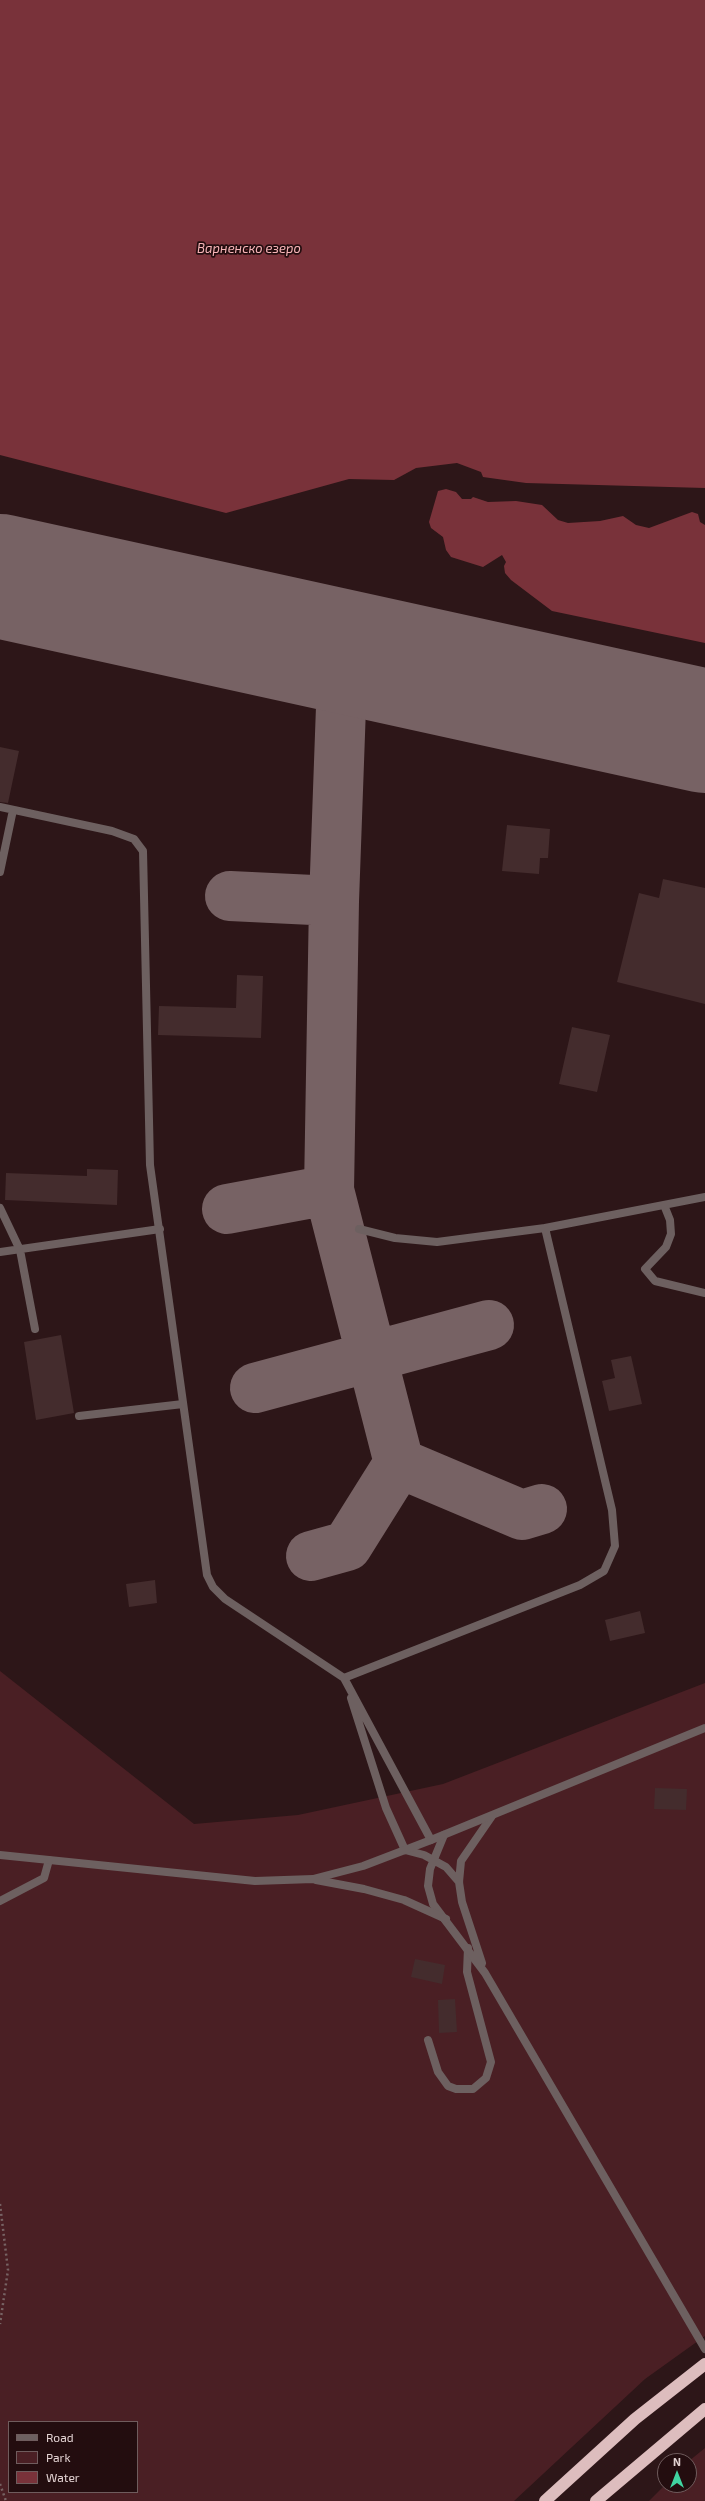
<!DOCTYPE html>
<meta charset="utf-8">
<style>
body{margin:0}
#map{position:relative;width:705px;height:2501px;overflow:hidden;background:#2d1618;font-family:"Exo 2",sans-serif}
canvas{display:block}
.legend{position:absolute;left:8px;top:2421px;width:130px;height:72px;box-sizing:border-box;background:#230d0f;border:1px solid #6f5c5d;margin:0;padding:5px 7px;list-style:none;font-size:12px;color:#e2d2d2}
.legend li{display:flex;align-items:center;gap:8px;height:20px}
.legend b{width:20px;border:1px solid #6f5c5d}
.north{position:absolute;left:657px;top:2453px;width:40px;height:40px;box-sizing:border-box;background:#230d0f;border:1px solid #6f5c5d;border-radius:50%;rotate:0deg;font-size:11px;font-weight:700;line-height:16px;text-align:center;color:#e2d2d2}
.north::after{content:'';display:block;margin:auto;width:14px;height:18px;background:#40d4a1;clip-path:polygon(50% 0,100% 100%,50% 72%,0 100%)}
</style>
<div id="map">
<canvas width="705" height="2501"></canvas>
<ul class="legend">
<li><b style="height:5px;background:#6d6060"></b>Road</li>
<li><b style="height:11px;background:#4a1f24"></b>Park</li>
<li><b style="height:11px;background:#79323a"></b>Water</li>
</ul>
<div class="north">N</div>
</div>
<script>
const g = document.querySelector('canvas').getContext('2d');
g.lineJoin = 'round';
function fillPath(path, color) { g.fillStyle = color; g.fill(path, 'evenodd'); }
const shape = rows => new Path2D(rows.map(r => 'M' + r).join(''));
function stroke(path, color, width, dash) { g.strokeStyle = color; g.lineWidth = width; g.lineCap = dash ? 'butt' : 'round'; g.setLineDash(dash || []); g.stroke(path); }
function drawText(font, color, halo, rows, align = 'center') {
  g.font = font + ' "Exo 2",sans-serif'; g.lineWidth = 3.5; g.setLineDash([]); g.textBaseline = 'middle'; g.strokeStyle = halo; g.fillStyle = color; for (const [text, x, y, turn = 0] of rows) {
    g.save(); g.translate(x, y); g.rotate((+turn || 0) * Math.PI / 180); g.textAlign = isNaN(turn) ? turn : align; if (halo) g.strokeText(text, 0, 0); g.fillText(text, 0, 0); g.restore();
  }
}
const green = shape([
 [0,1671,194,1824,298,1815,443,1784,705,1683,705,2336,645,2379,514,2501,0,2501],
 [9,2422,137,2422,137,2492,9,2492],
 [705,2448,705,2501,649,2501,665,2485,689,2485,689,2461]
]);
const water = shape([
 [0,0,705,0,705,488,526,483,483,477,481,472,457,463,416,468,394,480,349,479,226,513,0,455],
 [446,489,456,492,462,499,471,499,473,497,488,502,516,501,542,505,558,520,568,523,600,521,623,516,636,525,649,528,692,512,698,514,700,522,705,525,705,643,552,611,511,580,505,573,504,566,506,562,502,555,483,567,451,557,446,550,443,537,431,528,429,522,438,491]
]);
const taxiway = shape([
 [230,896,334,901],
 [227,1209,329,1190],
 [255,1388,489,1325],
 [399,1463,522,1515,542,1509],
 [311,1556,347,1546,399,1463,329,1190,334,901,343,651]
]);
const runway = shape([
 [0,576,705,731]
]);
const building = shape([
 [0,747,19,751,8,803,0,802],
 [507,825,550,829,548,858,540,858,539,874,502,871],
 [663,879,705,888,705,1004,617,982,639,893,659,898],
 [237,975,263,976,261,1038,158,1035,159,1006,236,1008],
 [572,1027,610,1035,597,1092,559,1084],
 [87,1169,118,1170,117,1205,5,1200,6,1173,87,1176],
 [61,1335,74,1413,36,1420,24,1342],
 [631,1356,642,1404,609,1411,602,1381,615,1378,611,1360],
 [155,1580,157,1603,129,1607,126,1584],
 [640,1611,645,1633,610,1641,605,1620],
 [655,1788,687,1789,686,1810,654,1809],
 [415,1959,445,1965,442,1984,411,1977],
 [455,1999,457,2032,439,2033,438,2000]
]);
const path = shape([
 [0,2204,8,2270,0,2324],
 [0,2484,6,2501]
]);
const service = shape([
 [0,807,112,831,134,839,143,851,150,1165,207,1575,213,1587,225,1599,344,1678,431,1840],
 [0,872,13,810],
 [664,1205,670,1220,671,1234,666,1247,645,1269,655,1281,705,1293],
 [0,1208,20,1250,35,1329],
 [359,1229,395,1238,437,1242,545,1228],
 [0,1252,160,1229],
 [79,1416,183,1404],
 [344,1678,580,1585,604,1571,615,1546,612,1510,545,1228,705,1197],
 [351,1698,386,1808,405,1850],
 [428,2040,438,2072,448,2086,456,2089,473,2089,486,2078,491,2062,467,1972,468,1948]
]);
const minor = shape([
 [444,1835,430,1869,428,1886,433,1904,485,1973,705,2349],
 [405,1850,424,1855,446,1867,459,1882],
 [0,1901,44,1878,49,1860],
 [482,1963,462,1902,459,1882,461,1861,492,1816]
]);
const tertiary = shape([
 [0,1855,255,1881,313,1879,363,1866,431,1840,705,1728],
 [316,1880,364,1889,404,1900,446,1919]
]);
const motorway = shape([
 [545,2501,635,2419,705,2364],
 [596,2501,705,2409]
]);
const waterNames = [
 ["Варненско езеро",249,249]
];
fillPath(green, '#4a1f24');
fillPath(water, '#79323a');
stroke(taxiway, '#776264', 50);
stroke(runway, '#776264', 124);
fillPath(building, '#442c2d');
stroke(path, '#776364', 2.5, [2, 3]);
stroke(service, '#6d6060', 8);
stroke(minor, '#6d6060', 8);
stroke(tertiary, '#6d6060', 8);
stroke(motorway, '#ddbdbe', 12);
drawText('italic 13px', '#f7b5b8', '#230d0f', waterNames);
</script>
